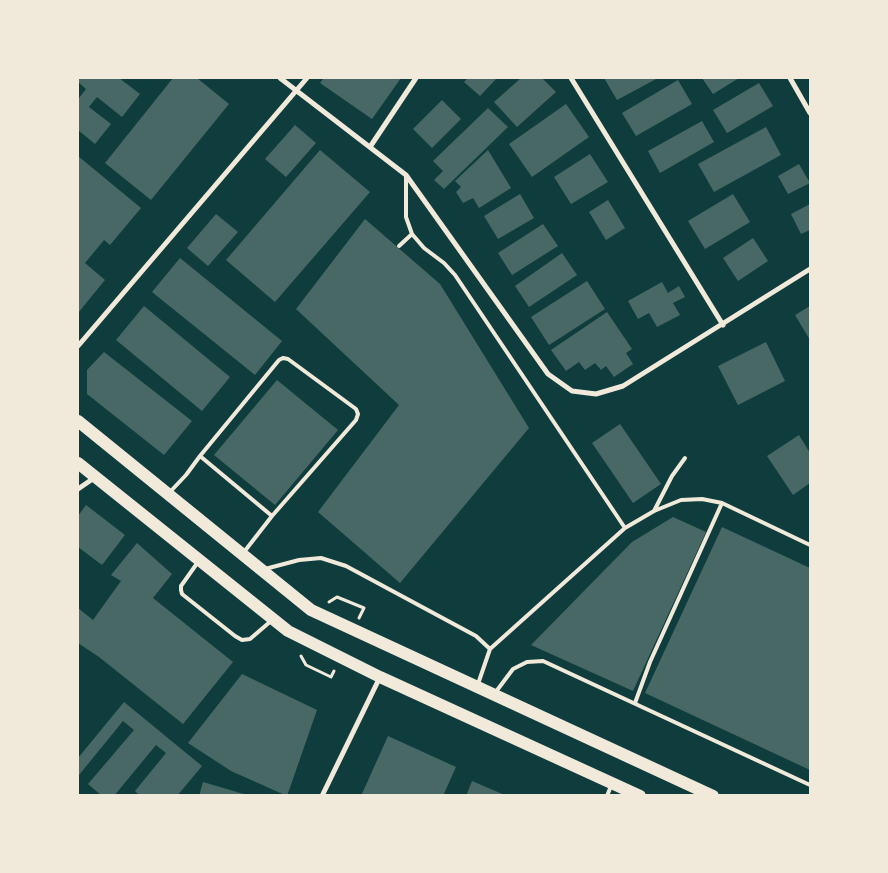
<!DOCTYPE html>
<style>
body{margin:0}
#map{position:relative;width:888px;height:873px;overflow:hidden;background:#0f3d3e;font-family:Arial,sans-serif}
canvas{display:block}
.frame{position:absolute;inset:0;border:79px solid #f1e9da;pointer-events:none}
</style>
<div id="map">
<canvas width="888" height="873"></canvas>
<div class="frame"></div>
</div>
<script>
const g = document.querySelector('canvas').getContext('2d');
g.lineJoin = 'round';
function fillPath(path, color) { g.fillStyle = color; g.fill(path, 'evenodd'); }
const shape = rows => new Path2D(rows.map(r => 'M' + r).join(''));
function stroke(path, color, width, dash) { g.strokeStyle = color; g.lineWidth = width; g.lineCap = dash ? 'butt' : 'round'; g.setLineDash(dash || []); g.stroke(path); }
const building = shape([
 [78,78,119,78,140,94,122,117,97,97,89,107,111,124,95,144,78,130,78,97,79,98,86,89,78,82],
 [173,78,197,78,229,104,151,200,105,163],
 [324,78,401,78,372,119,320,83],
 [468,78,497,78,480,96,464,82],
 [521,78,542,78,556,92,517,127,494,102],
 [604,78,658,78,617,100],
 [702,78,739,78,713,94],
 [678,80,692,104,636,136,622,113],
 [759,83,773,106,727,133,713,110],
 [442,100,461,119,432,148,413,129],
 [566,104,589,137,532,177,509,144],
 [488,108,508,127,444,189,434,180,443,171,433,161],
 [702,121,714,142,660,173,648,151],
 [295,125,316,143,286,177,265,159],
 [766,127,781,155,714,192,698,164],
 [320,150,370,192,275,302,226,260],
 [488,150,511,188,479,208,473,198,463,203,456,192,461,187,455,181],
 [590,154,608,182,571,204,554,177],
 [78,156,141,208,110,245,104,240,85,263,105,280,78,313],
 [799,164,810,183,788,194,778,176],
 [520,194,534,218,498,239,484,216],
 [733,194,750,222,705,249,688,221],
 [608,200,625,228,606,240,589,212],
 [810,204,810,230,801,234,791,214],
 [216,214,238,232,208,266,187,248],
 [365,219,440,284,529,428,400,583,318,512,399,405,296,309],
 [543,224,558,246,512,275,498,253],
 [753,238,768,261,738,281,723,258],
 [562,253,577,275,529,307,515,286],
 [180,258,282,341,255,375,152,292],
 [587,281,605,309,549,345,531,317],
 [662,282,668,293,679,286,685,297,673,303,680,315,657,327,649,313,638,319,628,301],
 [144,306,230,377,202,411,116,340],
 [810,306,810,340,795,315],
 [607,312,632,349,626,353,633,364,614,377,606,366,601,370,595,363,585,370,579,362,566,371,551,350],
 [766,342,785,381,738,405,718,366],
 [104,352,192,421,164,455,87,394,87,370],
 [277,380,338,430,275,505,214,455],
 [620,424,661,484,633,503,592,443],
 [799,435,810,453,810,483,793,495,767,456],
 [86,505,125,535,102,565,78,547,78,516],
 [673,517,706,532,633,691,531,645,632,542],
 [722,527,810,568,810,770,645,693],
 [137,543,172,574,153,598,233,662,183,724,99,657,78,643,78,608,93,620,121,581,111,575],
 [242,674,317,710,287,796,231,771,188,743],
 [124,702,202,766,177,796,140,796,135,791,166,753,156,745,114,796,102,796,88,784,134,730,123,721,79,775,78,774,78,758],
 [388,736,456,767,443,796,361,796],
 [472,781,507,796,466,796],
 [203,782,247,795,247,796,199,796]
]);
const path = shape([
 [329,602,337,597,364,608,359,618],
 [301,656,306,665,331,677,334,671]
]);
const service = shape([
 [406,175,406,217,412,234,424,248,444,263,455,275,625,528],
 [399,246,412,234],
 [169,493,186,475,200,456,279,360,283,358,288,359,356,409,358,414,356,420,272,516,200,456],
 [654,511,672,476,685,458],
 [244,552,272,516],
 [198,562,181,586,181,590,182,594,235,636,242,640,250,639,271,621],
 [265,569,299,560,321,558,346,566,476,636,490,649],
 [478,684,490,649,625,528,654,511,681,500,702,499,722,503,810,545],
 [495,693,513,669,527,662,543,661,810,785],
 [635,703,650,662,722,503],
 [607,796,611,786]
]);
const minor = shape([
 [280,78,406,175,548,374,572,391,596,394,623,386,810,269],
 [571,78,723,325],
 [790,78,810,113],
 [370,147,416,78],
 [78,346,307,78],
 [78,489,94,478],
 [322,796,380,677]
]);
const primary = shape([
 [78,421,311,610,713,796],
 [78,463,288,631,380,677,640,796]
]);
fillPath(building, '#486865');
stroke(path, '#f1e9da', 3);
stroke(service, '#f1e9da', 4);
stroke(minor, '#f1e9da', 5);
stroke(primary, '#f1e9da', 12);
</script>
